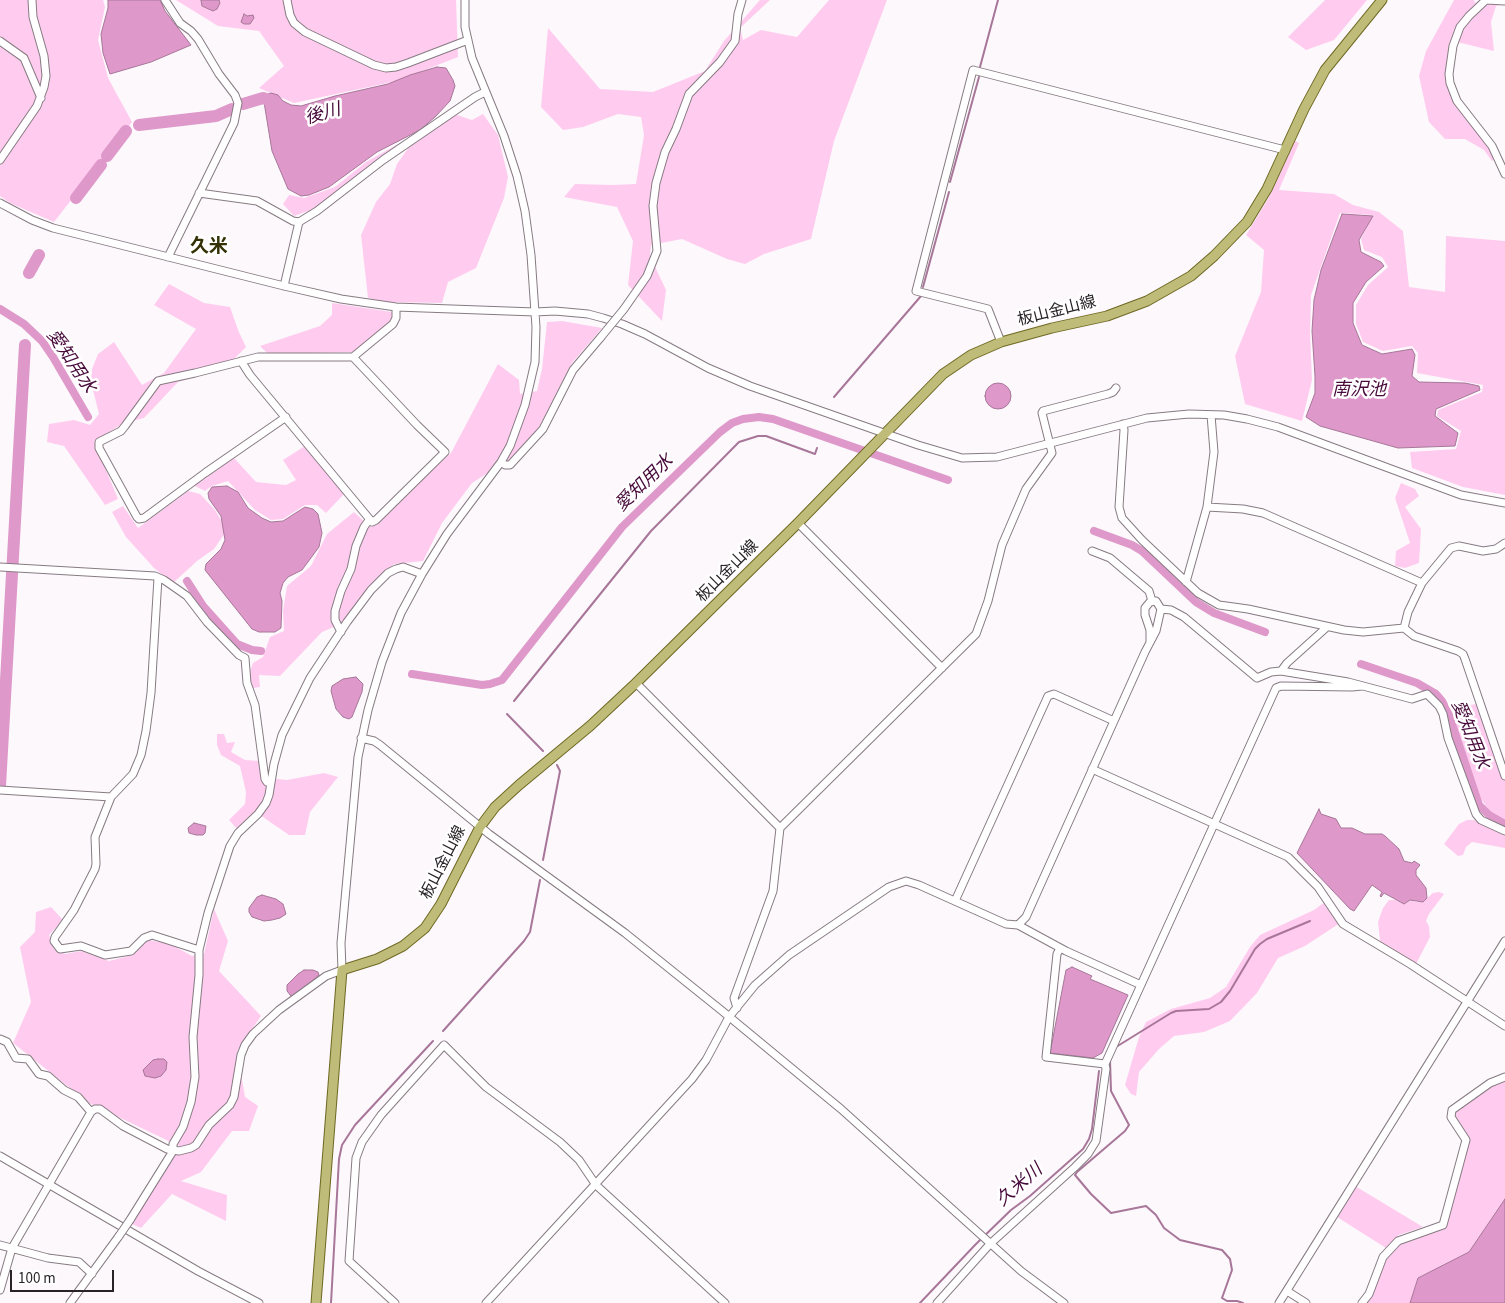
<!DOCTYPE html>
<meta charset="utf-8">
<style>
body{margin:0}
#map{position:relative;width:1505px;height:1303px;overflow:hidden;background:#fdf8fc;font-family:"Source Sans 3",sans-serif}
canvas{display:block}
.scale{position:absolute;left:10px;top:1270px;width:104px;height:22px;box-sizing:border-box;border:2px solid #272326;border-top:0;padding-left:6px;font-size:15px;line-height:18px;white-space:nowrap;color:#272326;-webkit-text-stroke:4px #fff;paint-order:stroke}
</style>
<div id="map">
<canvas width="1505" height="1303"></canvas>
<div class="scale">100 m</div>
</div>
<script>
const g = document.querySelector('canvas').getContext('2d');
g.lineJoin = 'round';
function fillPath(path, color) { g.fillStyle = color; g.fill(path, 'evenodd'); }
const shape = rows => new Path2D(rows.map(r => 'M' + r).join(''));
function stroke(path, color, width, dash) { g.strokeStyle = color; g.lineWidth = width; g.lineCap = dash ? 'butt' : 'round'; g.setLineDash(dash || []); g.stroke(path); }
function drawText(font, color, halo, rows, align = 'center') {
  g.font = font + ' "Source Sans 3","Noto Sans JP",sans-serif'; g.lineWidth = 5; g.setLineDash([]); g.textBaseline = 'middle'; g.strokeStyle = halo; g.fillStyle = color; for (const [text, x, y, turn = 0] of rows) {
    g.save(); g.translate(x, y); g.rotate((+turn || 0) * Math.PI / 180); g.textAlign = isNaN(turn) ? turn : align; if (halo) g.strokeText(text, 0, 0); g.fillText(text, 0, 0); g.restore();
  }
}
const green = shape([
 [0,0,103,0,105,7,98,40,108,78,132,122,54,222,10,203,0,196],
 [176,0,456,0,458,57,397,81,294,103,259,88,284,66,259,31,218,26],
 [760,0,770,0,740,28,743,40,761,30,797,37,829,0,887,0,834,141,811,239,764,254,745,264,727,259,682,239,651,245,650,256,666,290,662,321,628,285,633,241,617,207,564,197,575,184,613,185,636,184,644,135,641,117,618,114,583,127,563,130,541,107,548,28,600,89,653,92,705,71,724,41],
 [1325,0,1367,0,1334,40,1306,50,1288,37],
 [1454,0,1474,0,1475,3,1480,0,1505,0,1505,4,1496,6,1491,22,1494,51,1453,41,1448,80,1495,158,1492,161,1484,150,1465,139,1445,139,1429,122,1419,76,1426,51],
 [448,112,472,120,483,114,498,135,508,177,504,198,476,268,448,282,442,303,386,302,368,298,361,235,376,202,390,184,397,164,409,147,405,142,317,208,294,216,283,204,289,195,304,198,335,187,366,162,407,139,430,129],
 [1295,141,1299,143,1279,190,1334,194,1353,205,1379,212,1403,231,1409,287,1445,292,1446,236,1505,241,1505,495,1463,487,1412,468,1410,452,1456,449,1461,431,1437,416,1438,410,1482,392,1483,385,1417,373,1418,353,1412,346,1383,351,1363,342,1356,324,1356,305,1368,285,1388,267,1382,257,1364,250,1361,239,1373,215,1340,213,1311,295,1310,333,1312,380,1302,421,1245,404,1235,356,1261,292,1264,250,1246,235,1268,199],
 [169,284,204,303,230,307,238,330,246,347,224,369,178,382,144,418,124,423,94,441,118,499,105,505,64,446,47,442,49,424,74,420,90,425,99,414,91,382,92,369,98,354,114,342,142,385,164,373,196,329,154,305],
 [332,303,392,312,393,315,392,322,356,352,268,354,260,346,320,326,332,315],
 [562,321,602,328,572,363,539,427,513,457,472,483,442,523,423,561,394,564,369,586,343,623,322,632,280,676,259,675,260,687,253,688,249,674,253,663,263,657,270,637,284,631,283,611,287,586,311,566,327,534,354,512,370,527,451,453,498,364,519,380,520,394,537,391,542,369,547,322],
 [305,446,344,494,326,513,317,505,305,505,283,519,271,520,255,510,228,481,212,486,205,491,193,485,234,458,256,482,286,485,296,480,283,460],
 [1401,483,1415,489,1419,496,1405,507,1421,529,1419,563,1405,568,1395,566,1396,551,1410,543,1395,498],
 [188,491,200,494,215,510,227,530,214,549,197,561,173,583,154,568,126,537,112,512,123,506,138,528],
 [1477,704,1505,779,1505,820,1498,817,1490,812,1479,796,1454,721,1458,712,1470,705],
 [217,734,224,734,227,743,235,742,231,752,245,760,259,761,268,778,287,780,324,773,338,777,310,812,305,835,289,835,260,815,249,817,238,830,229,820,245,804,246,792,240,766,221,755,217,745],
 [1467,820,1474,820,1505,833,1505,848,1472,842,1466,847,1463,855,1458,856,1444,844,1459,824],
 [1439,892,1444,894,1429,914,1426,921,1429,926,1430,937,1416,964,1380,941,1378,922,1383,908,1389,900,1395,900,1404,904,1410,900,1417,902,1423,902,1433,893],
 [1325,902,1340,923,1305,946,1278,958,1257,993,1230,1021,1204,1032,1174,1036,1159,1049,1139,1072,1136,1096,1131,1094,1125,1085,1139,1037,1146,1022,1171,1009,1210,998,1226,987,1250,947,1260,935,1314,910],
 [51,907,63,920,49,935,54,949,65,954,81,951,109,961,133,955,148,940,170,944,192,956,204,954,214,909,228,941,219,971,261,1016,237,1051,245,1097,258,1106,249,1131,232,1131,201,1172,181,1181,227,1195,226,1221,172,1194,141,1228,132,1224,179,1146,89,1103,13,1043,31,1002,20,947,35,932,36,912],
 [1505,1080,1505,1199,1469,1252,1418,1278,1410,1303,1365,1303,1385,1258,1399,1242,1445,1227,1468,1142,1453,1113,1493,1085],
 [1355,1186,1423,1227,1399,1235,1386,1248,1337,1217]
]);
const water = shape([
 [108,0,160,0,165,11,191,45,151,62,110,74,103,53,101,34,108,8,108,0],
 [201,0,219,0,220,3,217,9,213,11,202,6,201,0],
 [244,14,247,16,253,15,254,18,250,24,244,24,241,22,244,14],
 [437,67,446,68,453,80,455,86,450,101,435,117,420,130,377,152,329,187,309,195,301,196,288,189,272,151,263,96,271,93,278,95,283,101,291,105,301,106,335,96,388,84,410,75,437,67],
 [1342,214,1373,216,1359,240,1361,252,1381,262,1384,266,1366,282,1353,303,1353,323,1362,345,1382,354,1412,349,1415,355,1412,376,1419,382,1465,383,1479,386,1480,390,1436,409,1435,416,1458,433,1455,446,1398,448,1320,426,1306,417,1315,393,1315,376,1312,331,1314,300,1321,270,1342,214],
 '985 396a13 13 0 1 1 26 0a13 13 0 1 1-26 0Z',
 [227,486,238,492,248,508,262,518,271,522,283,521,305,507,313,509,318,514,322,533,319,547,302,570,288,577,283,583,280,593,282,601,281,628,275,632,259,632,252,629,205,570,206,564,221,549,225,540,221,516,209,499,208,493,212,487,227,486],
 [356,677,363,684,362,692,352,717,349,719,343,717,336,709,331,691,332,686,343,679,356,677],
 [1319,809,1321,814,1336,819,1341,828,1352,828,1365,834,1382,834,1385,836,1399,849,1404,861,1412,863,1414,861,1420,865,1416,870,1416,875,1426,888,1427,898,1423,902,1410,900,1404,904,1384,893,1381,897,1380,896,1382,892,1372,885,1354,911,1350,909,1297,853,1319,809],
 [194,823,206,826,205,833,203,835,196,835,189,833,188,828,194,823],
 [262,895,276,899,283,904,286,914,280,918,272,920,264,921,252,917,249,912,249,908,257,897,262,895],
 [1072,967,1092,976,1090,979,1128,995,1102,1053,1093,1058,1050,1053,1066,970,1072,967],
 [304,970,313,970,318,972,319,975,302,990,293,997,291,996,287,991,287,985,298,974,304,970],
 [158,1059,164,1059,167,1062,166,1070,161,1076,155,1078,145,1076,143,1070,153,1060,158,1059],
 [1505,1199,1505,1303,1410,1303,1418,1278,1469,1252,1505,1199]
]);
const stream = shape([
 [980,67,998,0],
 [950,182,979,77],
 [923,287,949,192],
 [834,397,921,296],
 [514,701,651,531,739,442,758,436,766,436,815,454,817,448],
 [507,714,543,751],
 [543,860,560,771,557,765],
 [443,1031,524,941,530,932,540,880],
 [1116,1047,1171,1013,1176,1011,1209,1009,1221,1002,1230,991,1255,949,1260,944,1267,939,1310,921],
 [1110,1060,1111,1091,1129,1125,1125,1131,1077,1172,1075,1175,1091,1194,1111,1213,1146,1206,1156,1215,1164,1228,1180,1240,1222,1250,1230,1259,1232,1270,1222,1298,1227,1301,1237,1301,1243,1303],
 [331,1303,339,1159,342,1145,355,1125,433,1041],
 [920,1303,976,1244,1011,1210,1030,1196,1083,1149,1089,1139,1092,1129,1099,1071]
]);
const canal = shape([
 [0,309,24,324,42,341,53,357,88,417],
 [1094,531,1132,545,1142,551,1196,602,1214,613,1265,632],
 [187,581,203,606,237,644,252,650,261,651],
 [1361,664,1417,683,1436,694,1442,701,1449,715,1479,805,1489,815,1505,824],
 [412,674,482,685,490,684,502,680,622,527,720,432,732,423,743,419,759,417,773,419,948,480]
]);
const river = shape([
 [243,104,263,98,269,100,274,110],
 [139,125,216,116,232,109],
 [107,156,126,131],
 [76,198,101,165],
 [29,273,39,255],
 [0,786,25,345]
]);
const minor = shape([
 [165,0,180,23,191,31,198,39,219,74,235,95,238,103,234,123,168,257],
 [287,0,290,15,294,23,305,32,374,65,386,68,396,67,408,63,468,40],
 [1486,0,1469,16,1460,27,1453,46,1449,74,1450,83,1457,101,1492,146,1505,174],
 [1487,0,1505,1],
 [0,41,24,58,41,98],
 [0,160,37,106,44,87,46,76,44,56,33,17,32,0],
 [199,193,257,201,293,221,299,222,317,211,383,160,475,97,485,92],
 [0,203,32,220,53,228,284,286,341,299,396,307,535,312,555,311,588,314,603,318,622,324,645,334,708,368,750,386,918,445,962,458,997,457,1147,418,1189,414,1224,415,1247,419,1278,427,1461,495,1505,503],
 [284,286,299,222],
 [624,309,647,276,657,251,653,206,656,183,665,152,676,129,689,94,720,62,735,41,738,14,742,0],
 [1001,342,988,309,916,291,973,70,1281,149,1285,152],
 [241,361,250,375,372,522],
 [286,417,205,473,144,518,139,519,137,517,99,448,99,442,121,431,125,426,158,381,195,373,258,357,353,357,393,324,396,318,396,307],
 [1123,424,1124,430,1119,507,1122,518,1142,540,1198,593,1219,605,1248,609,1344,630,1363,632,1404,628,1414,636,1458,651,1463,654,1465,659,1505,776],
 [501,462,505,465,510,465,543,429,573,370,601,337],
 [1207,507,1243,509,1263,513,1422,583],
 [798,523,942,668],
 [1092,551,1110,558,1149,591,1152,601],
 [0,567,155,576,164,580,187,596,207,622,239,655,245,658,247,683,255,705,265,779,267,782,271,783],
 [158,578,151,693,146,731,141,755,133,774,111,797,95,837,96,864,95,869,74,910,55,937,54,941,60,949,81,946,105,955,131,951,144,938,152,935,199,950],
 [1186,582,1207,507,1214,452,1211,415],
 [1161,609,1171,610,1184,617,1257,678,1271,672,1281,671,1348,682,1412,699,1427,694,1439,706,1443,714,1448,738,1476,814,1481,820,1505,831],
 [1404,628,1408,612,1422,583,1451,548,1459,546,1483,551,1496,549,1505,543],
 [341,632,335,620,335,611,341,591,351,569,356,546,364,527,369,520,372,522,376,520,445,452,417,425,353,357],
 [1281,671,1287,663,1327,627],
 [636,683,780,828],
 [361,738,374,741,380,745,489,834,625,933,721,1010,841,1109,1021,1271,1064,1303],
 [1092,769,1288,857,1318,887,1343,924,1410,964,1505,1026],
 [0,790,111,797],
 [955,901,1048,696,1054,694,1114,721],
 [1018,925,1026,917,1145,652,1156,631,1161,609,1156,601,1150,602,1145,608,1145,615,1150,630,1150,642],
 [1060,948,1057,954,1046,1057,1105,1064],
 [737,1008,734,998,773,891,780,828,976,634,988,601,1002,545,1026,489,1052,453,1042,413,1043,411,1108,394,1113,392,1116,388],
 [0,1039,7,1042,16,1058,28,1059,39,1074,48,1076,64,1090,78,1097,91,1112],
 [0,1156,198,1271,259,1303],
 [130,1220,173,1151,173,1144,183,1127,191,1102,195,1077,193,1037,199,975,199,950,208,913,230,846,238,833,258,814,266,803,269,795,274,764,282,735,310,678,347,622,371,590,388,573,396,569,403,567,422,574],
 [0,1245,48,1258,79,1262,92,1274],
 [0,1290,12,1248,91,1112,95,1109,100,1109,123,1126,167,1149,179,1151,191,1148,196,1145,209,1125,230,1105,234,1097,241,1055,245,1045,253,1034,279,1010,326,976,342,970,341,943,358,757,368,710,382,662,401,613,422,574,447,534,501,462,510,446,525,405,535,362,536,327,531,255,525,211,517,176,504,136,472,58,465,27,465,0],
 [1287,1291,1306,1303],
 [70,1303,119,1236],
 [395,1303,349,1261,356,1158,362,1142,381,1115,444,1045,486,1087,560,1142,579,1160,596,1185,725,1303],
 [486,1303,692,1079,706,1060,729,1017,755,985,789,955,889,887,906,881,919,885,1006,924,1018,925,1066,951,1141,985],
 [937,1303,990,1244,1075,1167,1088,1154,1096,1141,1106,1069,1105,1064,1276,688,1281,686,1352,687,1362,686],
 [1279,1303,1505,941],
 [1362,1303,1369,1294,1383,1257,1398,1241,1443,1225,1466,1140,1451,1117,1452,1110,1490,1083,1505,1077]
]);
const major = shape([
 [316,1303,342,970,377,959,403,946,425,928,441,904,480,827,495,807,519,785,590,726,636,683,798,523,943,374,971,355,1001,342,1052,328,1107,316,1147,301,1191,276,1214,256,1247,222,1267,189,1304,109,1325,70,1382,0]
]);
const minorBridge = shape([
 [601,337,624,309],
 [119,1236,130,1220]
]);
const streetNames = [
 ["板山金山線",1057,312,-14],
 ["板山金山線",728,572,-45],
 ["板山金山線",444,863,-63]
];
const waterNames = [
 ["後川",323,115,-15],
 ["愛知用水",70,362,56],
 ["南沢池",1359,391],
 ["愛知用水",645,484,-44],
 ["愛知用水",1469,735,68],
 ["久米川",1020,1186,-41]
];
const quarterNames = [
 ["久米",209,248]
];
fillPath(green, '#ffccef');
fillPath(water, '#de99ca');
stroke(water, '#a77699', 1);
stroke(stream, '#a77699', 2);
stroke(canal, '#de99ca', 8);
stroke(river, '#de99ca', 12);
stroke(minor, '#867b82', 9);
stroke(major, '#6e6922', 11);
stroke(minor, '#fff', 7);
stroke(major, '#bfbc79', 9);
stroke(minorBridge, '#867b82', 9, []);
stroke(minorBridge, '#fff', 7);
drawText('16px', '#272326', '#fff', streetNames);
drawText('italic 18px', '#480b3c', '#fff', waterNames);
drawText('bold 19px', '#333105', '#fff', quarterNames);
</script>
